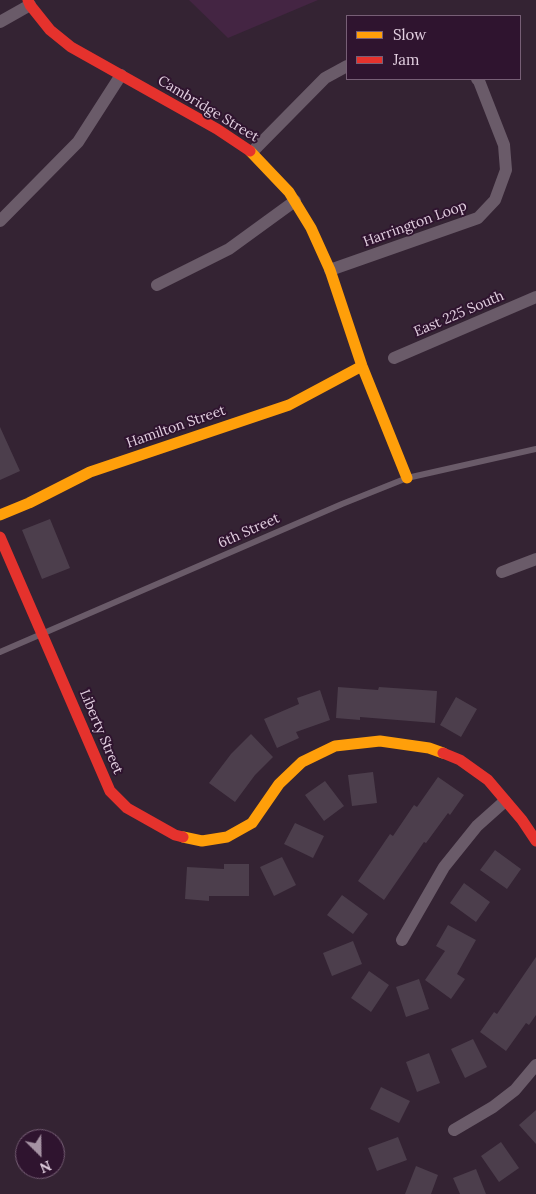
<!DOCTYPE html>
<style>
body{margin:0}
#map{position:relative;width:536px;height:1194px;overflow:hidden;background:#342333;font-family:Lora,serif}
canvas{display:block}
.legend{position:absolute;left:346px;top:15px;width:175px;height:65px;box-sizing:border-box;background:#2f142f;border:1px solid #775f76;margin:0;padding:6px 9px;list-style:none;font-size:15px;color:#e3d0e1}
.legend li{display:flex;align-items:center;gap:10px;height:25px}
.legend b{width:25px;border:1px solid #775f76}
.north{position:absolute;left:15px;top:1129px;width:50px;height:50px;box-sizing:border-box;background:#2f142f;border:1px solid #775f76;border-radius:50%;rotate:157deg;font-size:14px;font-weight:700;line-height:20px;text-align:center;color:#e3d0e1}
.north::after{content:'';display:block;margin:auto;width:18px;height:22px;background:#a693a4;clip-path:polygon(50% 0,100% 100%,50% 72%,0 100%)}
</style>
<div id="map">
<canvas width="536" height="1194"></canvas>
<ul class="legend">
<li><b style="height:6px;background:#ff9f0a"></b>Slow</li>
<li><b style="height:6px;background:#e5322d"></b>Jam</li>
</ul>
<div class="north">N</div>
</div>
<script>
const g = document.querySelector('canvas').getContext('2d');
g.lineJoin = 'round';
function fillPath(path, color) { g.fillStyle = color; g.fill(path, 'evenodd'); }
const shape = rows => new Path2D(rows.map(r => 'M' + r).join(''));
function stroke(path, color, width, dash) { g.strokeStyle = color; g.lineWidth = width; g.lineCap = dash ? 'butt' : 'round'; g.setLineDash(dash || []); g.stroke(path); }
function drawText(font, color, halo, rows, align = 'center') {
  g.font = font + ' Lora,serif'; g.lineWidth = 4; g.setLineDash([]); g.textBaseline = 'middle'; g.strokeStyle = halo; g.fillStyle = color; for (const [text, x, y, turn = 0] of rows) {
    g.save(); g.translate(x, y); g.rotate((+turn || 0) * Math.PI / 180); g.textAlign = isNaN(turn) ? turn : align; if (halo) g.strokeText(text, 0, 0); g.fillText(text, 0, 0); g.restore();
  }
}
const built = shape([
 [189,0,318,0,228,38]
]);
const building = shape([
 [0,427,20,471,0,480],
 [50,519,70,568,42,579,22,530],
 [338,687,378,690,379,687,437,691,435,723,360,717,360,720,336,718],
 [320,690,330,720,296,732,299,738,277,748,264,719,299,704,297,698],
 [456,697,477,709,461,737,440,725],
 [251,734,273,757,255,775,235,802,209,783,231,754],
 [373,772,377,803,352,806,348,775],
 [438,777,464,795,450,815,448,813,426,843,424,842,384,900,358,881,390,834,393,836,414,805,417,807],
 [325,781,344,806,324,821,305,795],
 [295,823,324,836,313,858,284,844],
 [495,850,521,869,507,889,480,870],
 [282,857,296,885,274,896,260,867],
 [224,864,249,864,249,896,209,896,209,901,185,899,187,867,224,869],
 [464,883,490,902,476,922,450,903],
 [342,895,368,914,353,934,327,915],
 [448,925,476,940,457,974,465,979,451,999,425,980,445,951,436,946],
 [353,941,362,964,332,976,323,953],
 [536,957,536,1015,529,1025,526,1023,506,1051,480,1032,494,1012,497,1014],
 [369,971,389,985,371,1012,351,998],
 [419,979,429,1009,406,1017,396,987],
 [473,1039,487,1067,465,1078,451,1049],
 [429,1053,440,1083,417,1092,406,1062],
 [381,1087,410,1101,399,1123,370,1109],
 [536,1110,536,1144,519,1125],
 [398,1137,407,1160,377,1171,368,1148],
 [501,1142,519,1168,499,1182,481,1156],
 [416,1166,438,1175,431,1194,405,1194],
 [476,1169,486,1194,460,1194,453,1178]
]);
const lane = shape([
 [0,652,342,504,407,478,536,449]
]);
const street = shape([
 [0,22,30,5],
 [252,152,325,78,347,66],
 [0,221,78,142,121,75],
 [330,270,478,218,495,200,506,170,504,145,479,81,477,79],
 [157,285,229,249,295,201],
 [394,358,536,297],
 [502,572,536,559],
 [402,940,444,867,477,826,505,801],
 [454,1130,493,1107,515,1090,536,1065]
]);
const slow = shape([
 [250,151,289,192,311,228,330,270,362,366,407,478],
 [0,515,29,503,90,472,289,405,362,366],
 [183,837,202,841,227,837,252,823,279,784,302,762,335,746,380,741,429,748,443,753]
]);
const jam = shape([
 [28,0,30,5,50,30,71,47,217,129,250,151],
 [0,537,110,791,127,808,175,835,183,837],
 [443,753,460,760,488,780,522,820,536,841]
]);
const streetNames = [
 ["Cambridge Street",208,109,31],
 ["Harrington Loop",415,224,-20],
 ["East 225 South",459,314,-23],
 ["Hamilton Street",176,427,-19],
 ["6th Street",249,531,-24],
 ["Liberty Street",101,732,67]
];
fillPath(built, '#442543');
fillPath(building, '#4c3e4c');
stroke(lane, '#6a5b69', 6);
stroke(street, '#6a5b69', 12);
stroke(slow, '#ff9f0a', 11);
stroke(jam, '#e5322d', 11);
drawText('14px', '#e3d0e1', '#2f142f', streetNames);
</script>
